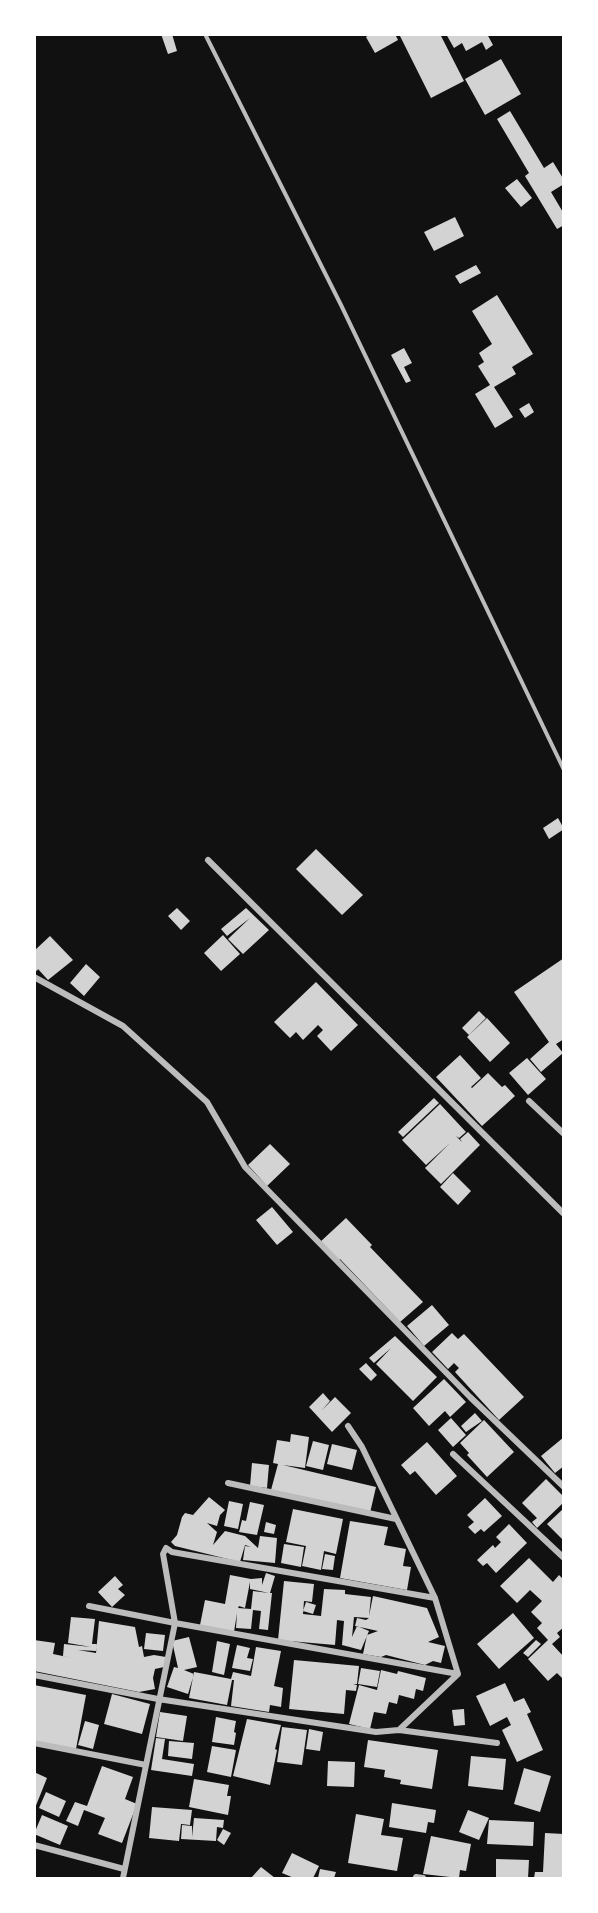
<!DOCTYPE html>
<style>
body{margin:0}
#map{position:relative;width:598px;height:1913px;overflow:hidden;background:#111;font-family:"Asap Condensed",sans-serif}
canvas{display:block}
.frame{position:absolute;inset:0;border:36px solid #fff;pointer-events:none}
</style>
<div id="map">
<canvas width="598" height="1913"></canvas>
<div class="frame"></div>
</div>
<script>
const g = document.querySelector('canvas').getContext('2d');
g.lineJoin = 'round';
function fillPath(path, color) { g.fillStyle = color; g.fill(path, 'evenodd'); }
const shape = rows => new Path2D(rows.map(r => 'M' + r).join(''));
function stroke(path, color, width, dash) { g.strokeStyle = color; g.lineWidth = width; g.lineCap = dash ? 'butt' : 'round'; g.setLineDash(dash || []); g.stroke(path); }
const building = shape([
 [161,34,172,34,177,51,168,54],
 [370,34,395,34,398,40,375,53,366,37],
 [399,34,440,34,464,81,431,98],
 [446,34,487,34,493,45,486,50,482,42,466,51,462,43,454,48],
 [501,59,521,94,485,115,465,79],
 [510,111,544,168,553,162,564,180,564,184,551,192,564,214,564,225,557,229,525,176,529,173,497,119],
 [517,179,532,198,521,207,505,188],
 [455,217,464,236,434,251,424,232],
 [476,265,481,273,460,284,455,276],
 [497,295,533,354,512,367,516,374,494,387,513,417,495,428,475,394,490,385,478,366,484,362,479,353,492,344,472,311],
 [404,348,412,363,404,367,411,381,406,383,391,355],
 [529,403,534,412,525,418,519,409],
 [558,818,564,829,549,839,543,828],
 [316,849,363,895,342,915,296,869],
 [177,908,190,921,181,930,168,916],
 [246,908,269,930,243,954,228,939,250,918,227,936,221,929],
 [223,935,240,954,221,971,204,953],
 [50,936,73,960,48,980,38,969,37,971,34,969,34,951],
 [564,958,564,1039,556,1044,563,1053,541,1072,530,1059,549,1042,514,992],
 [86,964,100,977,84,996,70,983],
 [316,982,358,1025,331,1051,317,1036,323,1030,318,1025,303,1040,296,1032,290,1038,274,1022],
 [479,1011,486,1018,469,1035,462,1028],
 [487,1018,510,1043,490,1062,467,1037],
 [460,1055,481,1078,471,1087,472,1088,488,1073,502,1087,505,1085,515,1096,482,1126,436,1077],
 [527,1058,546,1079,528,1095,509,1073],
 [434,1098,439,1103,403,1137,398,1132],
 [440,1104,466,1132,459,1138,456,1136,462,1142,460,1139,468,1132,480,1145,441,1184,425,1168,450,1143,426,1165,402,1140],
 [270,1144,290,1164,267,1186,248,1165],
 [453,1173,471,1191,458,1205,440,1187],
 [272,1207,293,1232,277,1245,256,1220],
 [346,1218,372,1245,370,1247,423,1302,400,1322,340,1259,337,1262,319,1243],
 [432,1305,449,1325,424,1346,407,1326],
 [452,1333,458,1339,464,1334,524,1397,499,1420,455,1372,459,1368,454,1363,448,1369,432,1352],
 [395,1336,437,1377,413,1401,376,1364,391,1348,374,1363,369,1358],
 [366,1363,377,1375,371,1381,359,1369],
 [444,1379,466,1402,450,1417,445,1411,429,1426,413,1408],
 [323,1393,330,1401,322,1410,335,1397,351,1413,332,1432,309,1407],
 [475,1413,482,1421,466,1432,461,1426],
 [451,1418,466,1435,453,1447,438,1430],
 [484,1420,514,1452,487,1477,467,1455,469,1453,460,1443],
 [291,1434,309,1437,305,1468,283,1465,376,1487,370,1513,271,1490,278,1464,273,1463,277,1440,290,1442],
 [564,1437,564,1466,555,1473,541,1456],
 [313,1441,329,1445,323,1470,306,1466],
 [427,1442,457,1476,436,1495,415,1471,410,1475,401,1465],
 [332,1444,357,1450,352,1470,327,1464],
 [252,1463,269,1465,267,1488,250,1486],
 [546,1479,564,1497,564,1502,537,1528,532,1522,537,1518,522,1503],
 [209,1497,225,1510,220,1515,217,1526,207,1523,217,1532,213,1545,225,1531,245,1536,258,1548,260,1536,277,1538,275,1563,243,1560,245,1546,251,1547,245,1545,240,1562,175,1546,171,1542,177,1535,182,1517,185,1513,193,1515],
 [485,1498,502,1516,484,1532,481,1529,475,1534,468,1527,474,1522,467,1515],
 [229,1501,243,1504,238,1529,224,1526],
 [250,1502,264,1505,257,1535,239,1532,242,1520,246,1521],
 [564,1508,564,1541,547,1524],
 [293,1509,343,1519,336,1554,324,1551,321,1570,302,1566,306,1546,286,1542],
 [350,1521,388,1527,384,1545,406,1549,403,1566,411,1567,407,1590,340,1578],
 [266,1522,276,1525,274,1534,264,1532],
 [509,1524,527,1543,496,1573,487,1563,483,1566,477,1560,493,1545,495,1548,501,1542,496,1537],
 [284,1544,304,1547,301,1567,281,1563],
 [325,1554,335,1556,333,1570,322,1569],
 [529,1558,553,1582,559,1575,564,1580,564,1627,557,1633,560,1637,552,1644,564,1657,564,1680,557,1673,548,1681,528,1659,548,1640,537,1628,542,1623,531,1612,542,1601,530,1590,517,1603,500,1586],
 [266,1573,275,1576,270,1593,272,1593,268,1630,259,1629,261,1611,253,1610,251,1629,236,1628,237,1613,234,1632,200,1625,205,1600,225,1604,230,1575,251,1579,262,1578,262,1585],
 [250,1582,250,1589,269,1593,253,1591,251,1609,238,1608,239,1606,245,1608],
 [115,1576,123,1585,118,1589,125,1595,112,1607,98,1592],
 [284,1581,314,1584,312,1602,304,1601,303,1614,321,1616,324,1589,345,1590,345,1594,371,1597,369,1616,373,1596,427,1608,439,1637,428,1642,445,1646,441,1663,433,1661,425,1665,386,1655,381,1657,363,1654,367,1635,378,1631,355,1626,357,1618,366,1620,369,1618,354,1617,352,1637,357,1626,369,1631,361,1650,342,1645,344,1621,337,1620,335,1645,278,1640],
 [306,1602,316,1605,313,1614,303,1611],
 [513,1613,534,1638,499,1669,477,1644],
 [71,1617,95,1619,92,1644,97,1644,96,1651,78,1650,96,1653,99,1621,135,1627,139,1647,142,1646,144,1657,154,1655,166,1657,164,1667,155,1669,153,1678,155,1689,139,1692,34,1671,34,1640,55,1643,53,1654,77,1659,63,1656,64,1644,91,1647,68,1643],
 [146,1633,165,1635,163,1651,144,1649],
 [189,1637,197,1667,184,1670,194,1674,188,1694,167,1687,174,1667,178,1668,172,1641],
 [536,1640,541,1644,528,1657,523,1653],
 [217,1641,230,1644,224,1675,212,1672],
 [237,1645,250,1648,247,1658,253,1659,250,1671,232,1668],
 [256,1647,281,1651,274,1686,283,1688,281,1707,270,1705,269,1712,231,1706,234,1680,232,1680,227,1705,189,1698,194,1672,231,1679,233,1672,251,1676],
 [294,1660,359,1666,357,1684,353,1684,357,1685,356,1691,346,1690,344,1714,289,1709],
 [361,1668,380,1671,377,1687,358,1684],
 [381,1670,397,1674,398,1671,426,1678,423,1691,416,1689,414,1699,399,1695,397,1704,389,1702,386,1714,374,1712,370,1729,349,1724,359,1685,377,1690],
 [505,1683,514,1702,524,1698,531,1712,527,1714,543,1750,517,1762,502,1730,511,1725,507,1717,490,1726,476,1696],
 [34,1685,86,1695,76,1749,34,1741],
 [112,1694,150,1704,142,1734,104,1724],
 [464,1709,465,1725,454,1726,452,1710],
 [160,1712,187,1716,183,1741,156,1737],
 [216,1717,236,1721,234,1732,236,1733,234,1745,212,1742],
 [247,1719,281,1725,275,1749,277,1750,270,1785,233,1776],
 [85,1721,99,1725,93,1749,78,1745],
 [282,1727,307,1730,302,1765,277,1762],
 [309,1729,323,1732,320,1751,306,1749],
 [156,1738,165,1739,162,1759,194,1764,192,1776,151,1770],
 [368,1740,438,1750,432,1789,400,1784,401,1780,384,1777,385,1770,364,1767],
 [169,1741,194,1743,192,1759,168,1756],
 [212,1746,236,1750,231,1777,207,1772],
 [471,1756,506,1759,503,1790,468,1786],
 [328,1761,355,1762,354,1787,327,1786],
 [102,1766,133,1777,125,1799,137,1804,122,1843,98,1834,105,1818,84,1810,78,1826,66,1821,75,1802,87,1806],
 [524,1768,551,1776,540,1812,514,1804],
 [34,1772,47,1778,35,1808,34,1808],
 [194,1779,229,1785,227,1796,231,1796,228,1815,189,1807],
 [46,1792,66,1801,59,1817,39,1808],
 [392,1803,436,1810,434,1823,428,1822,426,1833,389,1827],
 [152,1807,192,1810,190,1825,181,1824,179,1841,149,1838],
 [468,1810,489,1818,479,1840,459,1832],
 [356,1814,384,1819,381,1835,403,1838,397,1871,348,1863],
 [42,1815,68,1826,60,1845,34,1834],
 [194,1818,224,1820,223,1828,217,1827,216,1841,181,1839,182,1825,192,1826,192,1837],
 [489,1820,534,1822,533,1846,487,1844],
 [223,1829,231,1833,224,1845,217,1840],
 [545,1833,564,1834,564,1878,534,1878,535,1872,543,1872],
 [431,1836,471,1844,466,1871,460,1870,459,1878,423,1874],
 [292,1853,319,1866,313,1878,294,1878,282,1873],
 [496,1859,529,1860,528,1878,496,1878],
 [261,1867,275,1878,251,1878],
 [320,1869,336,1872,334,1878,318,1878]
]);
const service = shape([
 [205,34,341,305,564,770]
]);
const minor = shape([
 [208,860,564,1214],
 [34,977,123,1026,207,1102,245,1167,470,1397,564,1487],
 [529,1101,564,1134],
 [453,1454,564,1558],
 [228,1483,396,1519],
 [89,1606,175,1623,458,1674],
 [34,1675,158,1699,376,1732,399,1730,458,1674,435,1598,362,1447,348,1426],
 [399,1730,497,1743],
 [34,1743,146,1765],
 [34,1845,124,1869],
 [416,1877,423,1878],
 [123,1878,175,1623,163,1554,166,1548,172,1552,435,1598]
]);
fillPath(building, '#d3d3d3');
stroke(service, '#bcbcbc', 4);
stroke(minor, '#bcbcbc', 6);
</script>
